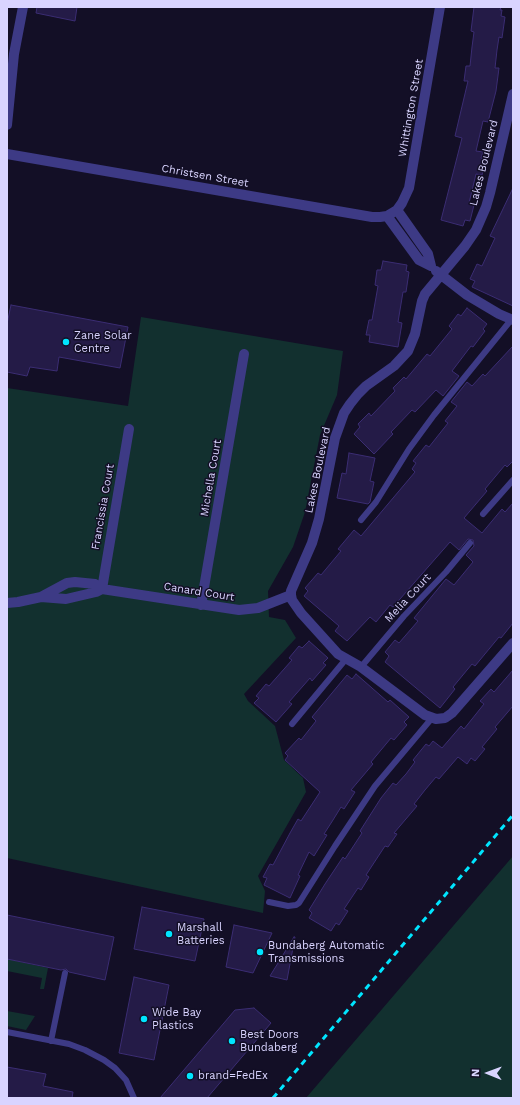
<!DOCTYPE html>
<style>
body{margin:0}
#map{position:relative;width:520px;height:1105px;overflow:hidden;background:#130f26;font-family:"Work Sans",sans-serif}
canvas{display:block}
.frame{position:absolute;inset:0;border:8px solid #d9d4ff;pointer-events:none}
.north{position:absolute;left:468px;top:1053px;width:40px;height:40px;-webkit-text-stroke:3px #130f26;paint-order:stroke;rotate:271deg;font-size:11px;font-weight:700;line-height:16px;text-align:center;color:#d9d4ff}
.north::after{content:'';display:block;margin:auto;width:14px;height:18px;background:#d9d4ff;clip-path:polygon(50% 0,100% 100%,50% 72%,0 100%)}
</style>
<div id="map">
<canvas width="520" height="1105"></canvas>
<div class="frame"></div>
<div class="north">N</div>
</div>
<script>
const g = document.querySelector('canvas').getContext('2d');
g.lineJoin = 'round';
function fillPath(path, color) { g.fillStyle = color; g.fill(path, 'evenodd'); }
const shape = rows => new Path2D(rows.map(r => 'M' + r).join(''));
function stroke(path, color, width, dash) { g.strokeStyle = color; g.lineWidth = width; g.lineCap = dash ? 'butt' : 'round'; g.setLineDash(dash || []); g.stroke(path); }
function drawText(font, color, halo, rows, align = 'center') {
  g.font = font + ' "Work Sans",sans-serif'; g.lineWidth = 3; g.setLineDash([]); g.textBaseline = 'middle'; g.strokeStyle = halo; g.fillStyle = color; for (const [text, x, y, turn = 0] of rows) {
    g.save(); g.translate(x, y); g.rotate((+turn || 0) * Math.PI / 180); g.textAlign = isNaN(turn) ? turn : align; if (halo) g.strokeText(text, 0, 0); g.fillText(text, 0, 0); g.restore();
  }
}
const green = shape([
 [141,317,343,351,337,395,320,435,305,512,293,547,268,591,269,617,285,620,296,638,244,694,248,701,275,726,284,760,303,778,306,792,258,876,265,891,263,913,7,858,7,388,128,406],
 [513,856,513,1098,306,1098],
 [7,959,48,968,44,989,40,989,42,978,7,971],
 [7,1011,35,1016,26,1030,7,1026]
]);
const building = shape([
 [37,7,77,7,75,21,36,13,37,7],
 [474,7,501,7,500,10,502,10,501,16,505,17,502,38,499,37,497,50,495,68,499,68,496,91,488,122,483,121,476,151,483,152,481,158,486,160,482,175,476,174,469,203,474,205,470,221,465,220,463,226,441,220,462,138,455,136,468,81,464,81,466,66,470,66,472,47,474,32,471,31,474,7],
 [513,188,513,306,472,287,475,281,470,279,477,264,482,266,495,238,490,236,513,188],
 [383,261,407,265,406,271,409,272,406,292,403,292,398,322,402,323,398,347,369,342,370,335,366,335,369,320,372,320,378,286,375,285,377,270,381,270,383,261],
 [11,305,128,327,120,368,59,357,57,371,30,367,27,376,7,372,7,324,11,305],
 [467,308,487,324,483,329,485,331,473,347,471,346,452,371,459,376,443,396,436,390,415,412,412,410,391,432,393,434,374,454,354,434,360,427,358,424,369,413,371,416,395,391,393,388,404,377,406,379,427,354,430,356,452,329,449,326,458,314,461,316,467,308],
 [513,346,513,461,507,467,505,465,485,489,487,491,464,518,482,533,502,509,505,512,513,503,513,623,501,638,499,637,475,666,472,664,453,687,455,689,440,708,385,662,389,656,385,652,395,640,399,643,418,621,414,618,446,579,454,585,473,562,466,555,474,546,473,540,468,539,459,550,450,542,393,607,390,605,376,622,370,617,347,641,335,631,339,626,304,596,308,591,305,588,318,573,321,575,341,551,338,549,354,530,361,536,415,472,412,469,416,463,413,461,426,445,429,447,448,423,445,421,457,406,451,402,467,382,472,386,483,374,485,376,513,346],
 [349,453,375,458,370,481,374,482,370,502,368,504,337,498,342,473,346,474,349,453],
 [309,641,328,658,323,663,326,665,312,681,310,678,289,702,292,704,276,722,254,703,259,698,256,696,266,684,269,686,292,660,289,658,299,646,302,648,309,641],
 [513,670,513,706,495,727,497,729,482,747,485,749,475,761,471,758,467,764,458,757,439,779,436,777,425,790,414,804,417,806,394,833,397,834,388,847,385,846,366,875,369,877,361,890,358,888,344,909,348,911,339,925,336,923,331,931,309,918,312,913,309,910,325,884,343,857,345,859,362,833,360,831,381,798,393,783,396,785,406,774,415,762,413,760,426,744,429,746,433,741,442,748,461,726,464,729,484,704,480,701,491,689,494,692,513,670],
 [356,674,388,702,390,700,409,717,404,722,407,725,394,740,391,738,371,762,373,764,351,790,355,792,344,809,341,807,333,820,324,834,327,835,314,856,309,852,298,875,300,876,290,898,264,885,267,878,263,877,270,864,273,865,290,833,298,819,301,821,320,792,285,760,288,756,285,753,299,738,301,740,316,721,312,717,347,675,352,679,356,674],
 [142,907,204,919,195,961,134,949,142,907],
 [7,915,114,937,105,980,69,972,66,969,61,970,7,959,7,915],
 [234,925,272,933,253,973,226,967,234,925],
 [294,937,295,937,287,980,270,976,294,937],
 [134,977,169,985,154,1060,119,1053,134,977],
 [254,1008,271,1023,207,1098,160,1098,235,1010,254,1008],
 [7,1067,46,1074,43,1086,73,1092,72,1098,7,1098,7,1067]
]);
const service = shape([
 [483,514,513,480],
 [361,520,376,502,409,449,434,415,511,320],
 [361,667,404,616,446,572,470,543],
 [292,724,346,659],
 [269,902,288,906,296,905,299,903,335,846,375,786,432,718],
 [7,1032,69,1044,85,1050,104,1060,115,1068,126,1080,134,1098],
 [51,1041,65,973]
]);
const minor = shape([
 [513,94,490,193,486,207,476,230,465,246,425,294,422,301,415,334,408,351,394,366,366,386,358,394,350,404,344,413,335,438,319,519,312,543,291,591,291,595,292,600,301,613,338,654,361,667,425,715,436,719,445,718,452,713,513,643],
 [7,125,14,54,23,7],
 [7,154,372,217,380,217,387,216,397,210,402,203,409,188,440,7],
 [387,216,419,260,431,266,428,254,397,210],
 [436,271,467,295,499,314,513,320],
 [102,589,129,429],
 [41,597,66,599,96,592,102,589],
 [7,603,18,602,41,597,67,583,75,582,95,584,102,589,239,610,258,608,291,595],
 [201,605,244,354]
]);
const rail = shape([
 [273,1098,513,815]
]);
const markers = [
 [66,342,4,"#00e5ff"],
 [169,934,4,"#00e5ff"],
 [260,952,4,"#00e5ff"],
 [144,1019,4,"#00e5ff"],
 [232,1041,4,"#00e5ff"],
 [190,1076,4,"#00e5ff"]
];
const streetNames = [
 ["Whittington Street",411,108,-80],
 ["Lakes Boulevard",484,163,-76],
 ["Christsen Street",205,176,10],
 ["Lakes Boulevard",318,470,-78],
 ["Michella Court",211,478,-80],
 ["Francissia Court",103,507,-80],
 ["Canard Court",199,592,9],
 ["Melia Court",408,598,-47]
];
const poiNames = [
 ["Zane Solar",74,336],
 ["Centre",74,349],
 ["Marshall",177,928],
 ["Batteries",177,941],
 ["Bundaberg Automatic",268,946],
 ["Transmissions",268,959],
 ["Wide Bay",152,1013],
 ["Plastics",152,1026],
 ["Best Doors",240,1035],
 ["Bundaberg",240,1048],
 ["brand=FedEx",198,1076]
];
fillPath(green, '#12302f');
fillPath(building, '#241b47');
stroke(building, '#3b2d73', 1);
stroke(service, '#3d3a85', 6);
stroke(minor, '#3d3a85', 10);
stroke(rail, '#00e5ff', 3, [6, 5]);
for (const [x, y, r, color] of markers) { const dot = new Path2D(); dot.arc(x, y, r, 0, 2 * Math.PI); g.fillStyle = color; g.fill(dot); stroke(dot, '#130f26', 1.5); }
drawText('11px', '#d9d4ff', '#130f26', streetNames);
drawText('11px', '#d9d4ff', '#130f26', poiNames, 'left');
</script>
